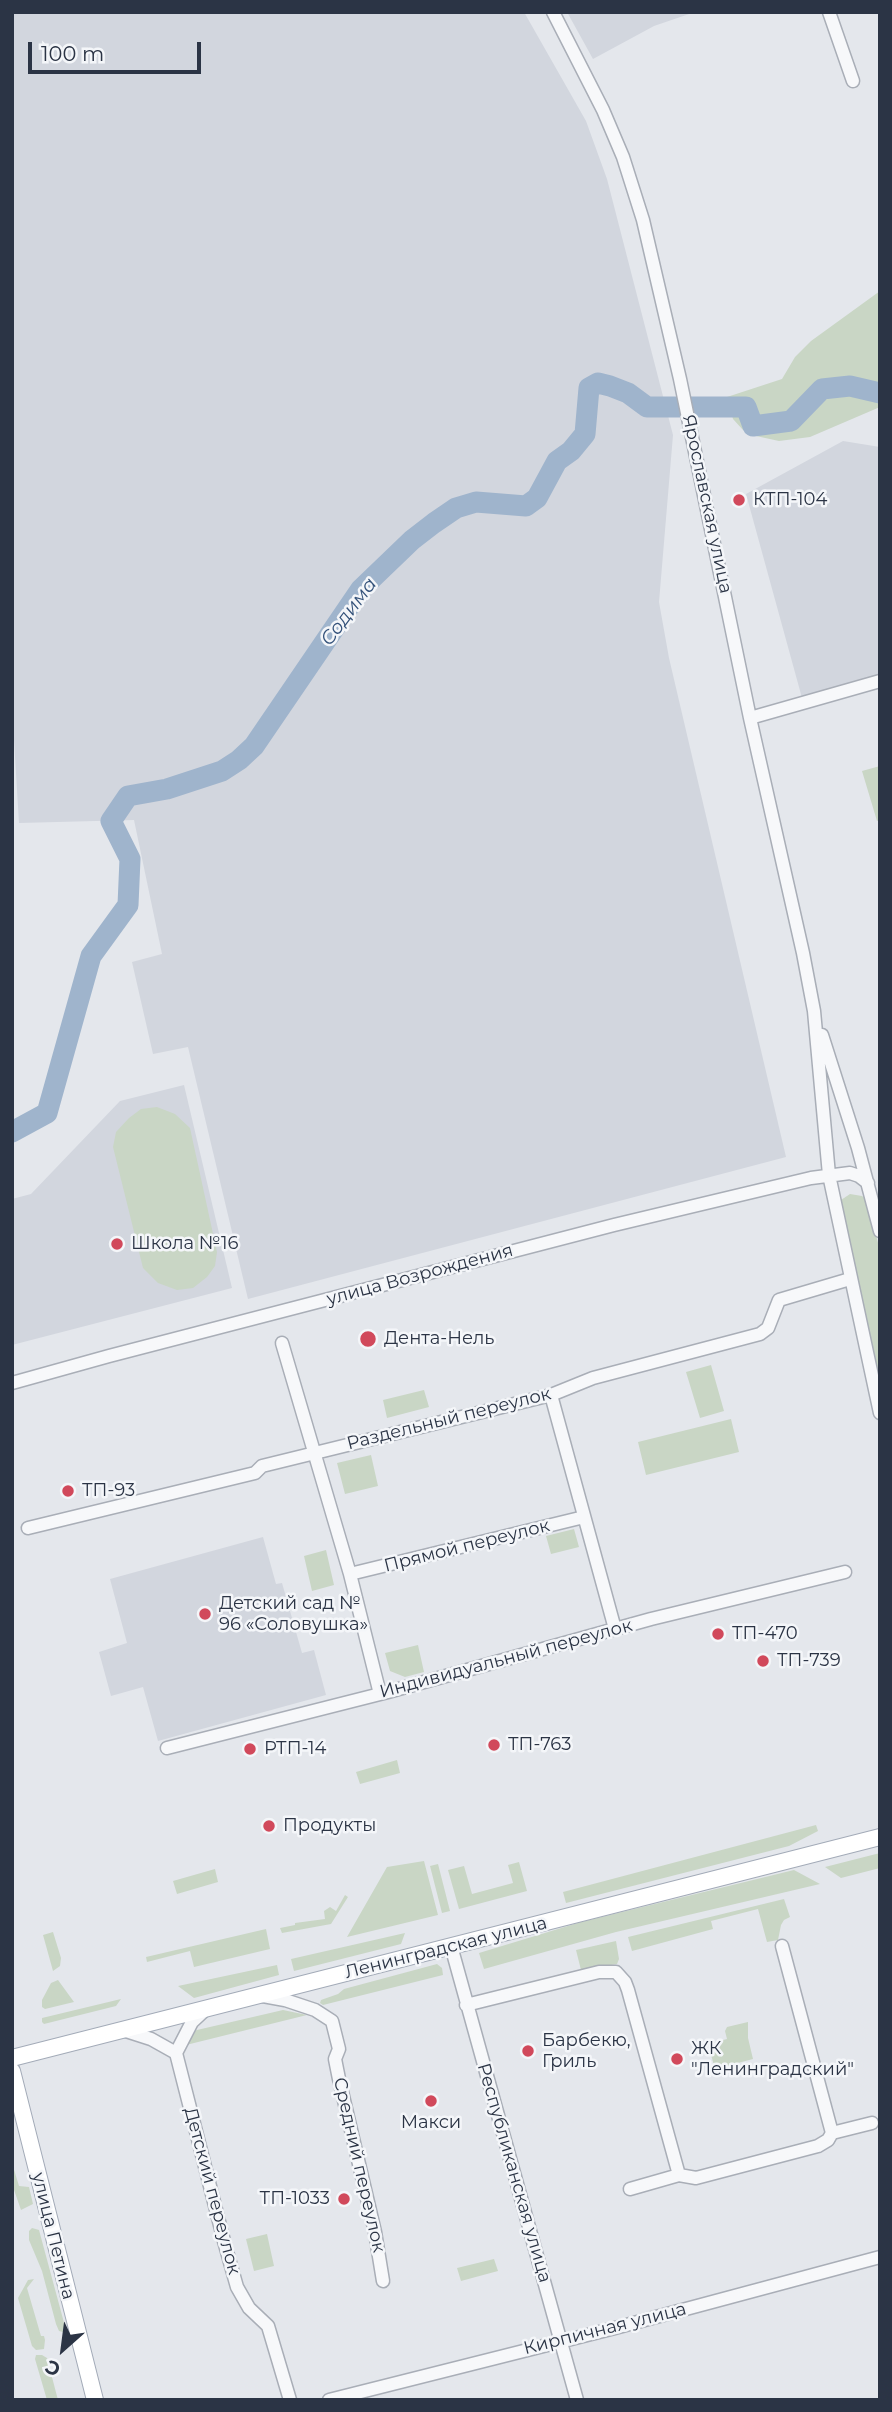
<!DOCTYPE html>
<meta charset="utf-8">
<style>
body{margin:0}
#map{position:relative;width:892px;height:2412px;overflow:hidden;background:#e4e7ec;font-family:Montserrat,sans-serif}
canvas{display:block}
.frame{position:absolute;inset:0;border:14px solid #2b3445;pointer-events:none}
.north{position:absolute;left:28px;top:2314px;width:70px;height:70px;-webkit-text-stroke:5px #f4f6f9;paint-order:stroke;rotate:208deg;font-size:19px;font-weight:700;line-height:28px;text-align:center;color:#2b3445}
.north::after{content:'';display:block;margin:auto;width:24px;height:32px;background:#2b3445;clip-path:polygon(50% 0,100% 100%,50% 72%,0 100%)}
.scale{position:absolute;left:28px;top:42px;width:173px;height:32px;box-sizing:border-box;border:4px solid #2b3445;border-top:0;padding-left:9px;font-size:21px;line-height:24px;white-space:nowrap;color:#2b3445;-webkit-text-stroke:5px #f4f6f9;paint-order:stroke}
</style>
<div id="map">
<canvas width="892" height="2412"></canvas>
<div class="frame"></div>
<div class="north">С</div>
<div class="scale">100 m</div>
</div>
<script>
const g = document.querySelector('canvas').getContext('2d');
g.lineJoin = 'round';
function fillPath(path, color) { g.fillStyle = color; g.fill(path, 'evenodd'); }
const shape = rows => new Path2D(rows.map(r => 'M' + r).join(''));
function stroke(path, color, width, dash) { g.strokeStyle = color; g.lineWidth = width; g.lineCap = dash ? 'butt' : 'round'; g.setLineDash(dash || []); g.stroke(path); }
function drawText(font, color, halo, rows, align = 'center') {
  g.font = font + ' Montserrat,sans-serif'; g.lineWidth = 5; g.setLineDash([]); g.textBaseline = 'middle'; g.strokeStyle = halo; g.fillStyle = color; for (const [text, x, y, turn = 0] of rows) {
    g.save(); g.translate(x, y); g.rotate((+turn || 0) * Math.PI / 180); g.textAlign = isNaN(turn) ? turn : align; if (halo) g.strokeText(text, 0, 0); g.fillText(text, 0, 0); g.restore();
  }
}
const built = shape([
 [12,12,524,12,586,121,607,179,673,435,659,602,669,658,786,1157,248,1299,188,1047,153,1054,132,962,162,954,134,820,19,823,12,707],
 [567,12,695,12,654,26,593,59],
 [843,441,880,447,880,674,802,698,746,494],
 [184,1085,232,1288,12,1345,12,1199,31,1194,120,1101],
 [263,1537,276,1584,282,1583,302,1653,314,1650,326,1695,158,1741,143,1687,111,1696,99,1652,127,1643,110,1579]
]);
const green = shape([
 [880,291,880,407,810,437,779,441,756,436,743,430,733,419,727,397,782,379,795,357,811,341],
 [880,766,880,820,877,821,862,771],
 [157,1107,175,1114,190,1128,217,1252,215,1266,207,1277,193,1288,177,1290,158,1283,143,1268,113,1147,116,1132,129,1118,141,1109],
 [850,1194,862,1196,866,1199,880,1250,880,1387,839,1205,841,1200],
 [711,1365,724,1411,700,1418,686,1372],
 [424,1390,429,1407,387,1418,383,1400],
 [731,1419,739,1452,646,1475,638,1442],
 [371,1455,378,1486,345,1494,337,1463],
 [574,1529,579,1547,551,1554,546,1536],
 [326,1550,334,1585,312,1591,304,1556],
 [418,1645,424,1672,405,1677,390,1671,385,1653],
 [397,1760,400,1773,360,1784,356,1772],
 [816,1825,818,1831,789,1846,566,1903,563,1892],
 [880,1853,880,1868,841,1878,825,1867],
 [424,1861,438,1915,347,1937,387,1867],
 [519,1862,527,1891,459,1909,448,1870,464,1866,472,1894,513,1883,508,1865],
 [438,1864,450,1911,442,1913,430,1866],
 [215,1869,218,1882,177,1894,173,1881],
 [794,1870,820,1884,616,1932,484,1969,479,1953,581,1922],
 [345,1895,348,1897,331,1924,282,1933,280,1928,295,1925,295,1923,325,1919,324,1911,330,1907,336,1911],
 [784,1899,790,1917,784,1920,781,1925,778,1940,767,1942,758,1909,711,1921,713,1929,632,1951,628,1937],
 [266,1929,270,1949,194,1967,190,1951,147,1962,146,1957],
 [53,1932,61,1958,60,1966,53,1971,43,1935],
 [405,1933,401,1944,294,1971,291,1959],
 [616,1941,619,1959,617,1964,581,1970,576,1950],
 [437,1964,442,1968,443,1975,323,2005,320,2003,321,2000,338,1994,344,1989],
 [277,1965,279,1975,194,1998,178,1986],
 [58,1980,74,2002,45,2009,42,2007,42,2000,51,1983],
 [121,1999,116,2006,44,2024,42,2022,42,2018],
 [283,2010,307,2015,186,2045,193,2031,197,2030],
 [748,2022,748,2038,753,2059,715,2069,708,2044,727,2039,725,2031,727,2027],
 [12,2163,19,2186,29,2187,33,2204,21,2210,12,2184],
 [32,2228,39,2230,66,2330,63,2332,59,2331,56,2324,42,2271,29,2240,29,2231],
 [267,2234,274,2266,254,2271,246,2239],
 [494,2259,498,2271,461,2281,457,2268],
 [34,2279,27,2288,41,2336,44,2336,45,2340,44,2349,36,2350,32,2346,18,2298,28,2280],
 [36,2355,42,2355,47,2358,58,2400,47,2400,35,2359]
]);
const river = shape([
 [12,1132,47,1113,91,956,128,905,130,859,111,821,128,796,167,789,222,771,239,760,254,746,361,589,412,540,434,523,456,508,476,502,526,506,537,498,557,461,571,451,585,434,589,388,598,383,610,386,628,393,647,407,746,407,753,426,791,421,822,389,850,386,880,393]
]);
const minor = shape([
 [553,12,603,110,623,157,643,220,680,379,750,718,803,953,814,1011,829,1175,880,1413],
 [829,12,853,81],
 [750,718,880,681],
 [822,1035,858,1148,880,1231],
 [282,1343,350,1574,380,1694],
 [12,1383,109,1356,614,1225,811,1178,850,1173,859,1176,868,1183],
 [551,1395,615,1629],
 [28,1528,255,1473,262,1466,551,1395,593,1378,760,1334,768,1328,779,1300,850,1279],
 [350,1574,584,1517],
 [167,1748,388,1692,651,1619,845,1572],
 [451,1946,577,2400],
 [782,1946,832,2133],
 [263,1996,285,2000,315,2010,332,2021,339,2049,335,2059,339,2079,375,2232,383,2281],
 [466,2005,599,1972,616,1972,625,1982,628,1990,679,2175],
 [206,2009,192,2022,176,2053,224,2241,237,2287,249,2308,268,2326,290,2400],
 [123,2030,151,2039,176,2053],
 [630,2189,679,2175,696,2178,818,2146,828,2140,832,2133,872,2123],
 [329,2400,615,2328,880,2257]
]);
const major = shape([
 [12,2058,880,1837],
 [12,2071,95,2400]
]);
const markers = [
 [739,500,7,"#d1495b"],
 [117,1244,7,"#d1495b"],
 [368,1339,9,"#d1495b"],
 [68,1491,7,"#d1495b"],
 [205,1614,7,"#d1495b"],
 [718,1634,7,"#d1495b"],
 [763,1661,7,"#d1495b"],
 [494,1745,7,"#d1495b"],
 [250,1749,7,"#d1495b"],
 [269,1826,7,"#d1495b"],
 [528,2051,7,"#d1495b"],
 [677,2059,7,"#d1495b"],
 [431,2101,7,"#d1495b"],
 [344,2199,7,"#d1495b"]
];
const poiNames = [
 ["КТП-104",753,500],
 ["Школа №16",131,1244],
 ["Дента-Нель",384,1339],
 ["ТП-93",82,1491],
 ["Детский сад №",219,1604],
 ["96 «Соловушка»",219,1625],
 ["ТП-470",732,1634],
 ["ТП-739",777,1661],
 ["ТП-763",508,1745],
 ["РТП-14",264,1749],
 ["Продукты",283,1826],
 ["Барбекю,",542,2041],
 ["Гриль",542,2062],
 ["ЖК",691,2049],
 ["\"Ленинградский\"",691,2070],
 ["Макси",431,2123,"center"],
 ["ТП-1033",330,2199,"right"]
];
const streetNames = [
 ["Ярославская улица",707,504,78],
 ["улица Возрождения",420,1275,-15],
 ["Раздельный переулок",449,1419,-14],
 ["Прямой переулок",467,1546,-14],
 ["Индивидуальный переулок",506,1659,-15],
 ["Ленинградская улица",446,1948,-14],
 ["Средний переулок",359,2165,77],
 ["Республиканская улица",514,2173,74],
 ["Детский переулок",212,2191,75],
 ["улица Петина",53,2236,76],
 ["Кирпичная улица",605,2329,-14]
];
const waterNames = [
 ["Содима",349,612,-53]
];
fillPath(built, '#d2d6de');
fillPath(green, '#c9d6c5');
stroke(river, '#9fb4cc', 21);
stroke(minor, '#a9aeb7', 15);
stroke(major, '#a3abb8', 18);
stroke(minor, '#f7f8fa', 12);
stroke(major, '#fff', 16);
for (const [x, y, r, color] of markers) { const dot = new Path2D(); dot.arc(x, y, r, 0, 2 * Math.PI); g.fillStyle = color; g.fill(dot); stroke(dot, '#f4f6f9', 2.5); }
drawText('18px', '#2b3445', '#f4f6f9', poiNames, 'left');
drawText('18px', '#2b3445', '#f4f6f9', streetNames);
drawText('italic 19px', '#34527a', '#f4f6f9', waterNames);
</script>
